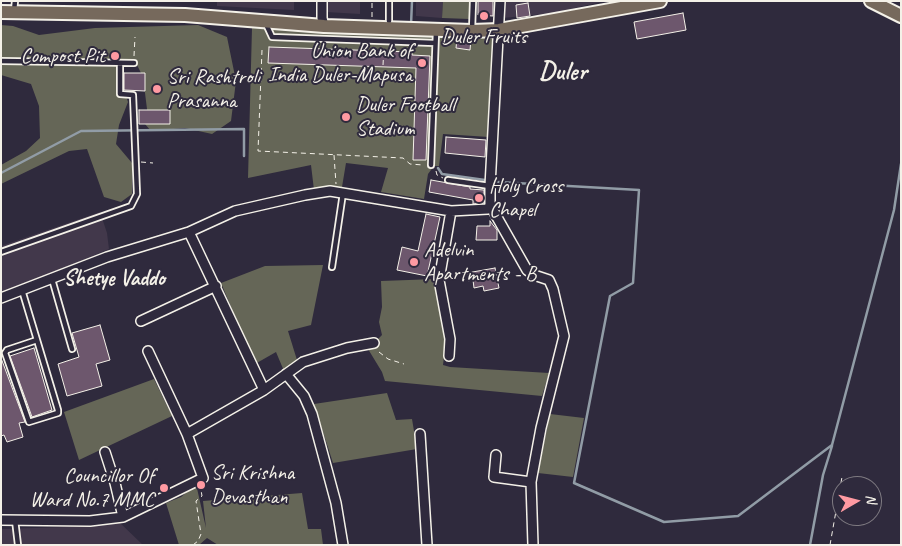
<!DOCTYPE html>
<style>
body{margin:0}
#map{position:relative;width:902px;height:546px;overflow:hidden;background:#2f2a3d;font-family:Caveat,sans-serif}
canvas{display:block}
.frame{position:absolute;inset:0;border:2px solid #f4f1e8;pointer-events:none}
.north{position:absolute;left:832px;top:476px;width:50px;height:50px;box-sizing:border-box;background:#2f2a3d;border:1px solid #7e7a81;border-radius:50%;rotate:82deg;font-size:14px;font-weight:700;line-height:20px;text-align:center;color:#f4f1e8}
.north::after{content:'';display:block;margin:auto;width:18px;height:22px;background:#ff9aa2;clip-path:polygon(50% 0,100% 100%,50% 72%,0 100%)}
</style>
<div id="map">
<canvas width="902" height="546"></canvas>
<div class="frame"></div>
<div class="north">N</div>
</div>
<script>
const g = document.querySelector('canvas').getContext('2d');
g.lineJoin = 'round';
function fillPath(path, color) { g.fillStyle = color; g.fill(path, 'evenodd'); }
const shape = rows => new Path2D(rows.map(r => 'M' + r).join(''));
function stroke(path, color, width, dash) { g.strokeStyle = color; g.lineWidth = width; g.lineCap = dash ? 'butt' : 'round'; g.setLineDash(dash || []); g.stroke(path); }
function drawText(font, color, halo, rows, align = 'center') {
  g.font = font + ' Caveat,sans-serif'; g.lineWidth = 4; g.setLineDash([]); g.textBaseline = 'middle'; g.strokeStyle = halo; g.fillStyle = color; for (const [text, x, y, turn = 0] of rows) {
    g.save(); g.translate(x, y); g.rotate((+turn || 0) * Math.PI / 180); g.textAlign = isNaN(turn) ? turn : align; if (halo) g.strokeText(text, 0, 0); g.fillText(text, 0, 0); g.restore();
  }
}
const built = shape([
 [217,1,294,1,294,10,217,6],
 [326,1,360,1,360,14,326,12],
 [416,1,443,1,442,18,416,16],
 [504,1,605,1,553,13,503,18],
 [100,212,107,233,109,249,1,295,1,246],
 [118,521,143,545,1,545,1,529,102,526]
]);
const green = shape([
 [443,1,470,1,469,19,442,18],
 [1,25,13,26,39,35,95,28,198,25,227,37,236,81,231,121,212,134,185,128,151,131,145,124,147,109,143,77,134,59,123,61,123,87,128,102,119,125,116,144,132,163,132,194,121,202,104,197,87,149,69,151,1,184,1,165,26,151,40,138,39,106,31,84,1,75],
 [252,28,444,36,495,35,489,137,443,134,439,166,434,166,428,174,424,199,381,192,388,168,346,163,342,187,314,190,311,165,248,178],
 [323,265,311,325,288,331,297,360,284,371,276,352,255,364,221,283,265,266],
 [436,279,446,340,443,365,450,367,549,373,542,396,385,381,382,372,368,349,382,335,379,322,382,307,381,281],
 [154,379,172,416,79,460,64,412],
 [387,393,396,420,412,419,417,449,333,463,314,404],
 [550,414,584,418,573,477,538,473],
 [196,484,206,528,203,501,302,493,308,529,321,529,323,545,218,545,207,538,199,545,179,545,166,503,181,497]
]);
const stream = shape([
 [411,25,412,1],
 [438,168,442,174,485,180],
 [1,173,81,131,244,129,244,156],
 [498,182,639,190,633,283,610,296,574,483,664,522,738,516,832,445,894,210,901,164],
 [810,545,823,475,832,446]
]);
const building = shape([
 [478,1,493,1,493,16,478,15,478,1],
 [528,3,530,16,517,18,516,5,528,3],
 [683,13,686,30,637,39,634,22,683,13],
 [457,39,471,39,470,50,456,48,457,39],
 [269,47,412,52,412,55,430,56,426,160,413,160,416,68,268,63,269,47],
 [124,73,145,73,145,91,124,90,124,73],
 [139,110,170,110,170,124,139,124,139,110],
 [446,137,486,140,485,157,445,153,446,137],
 [431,180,470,187,470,189,484,190,484,203,473,204,473,200,429,192,431,180],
 [426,214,440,217,427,276,397,270,402,247,418,251,426,214],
 [490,221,497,230,497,240,476,240,477,226,490,226,490,221],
 [495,268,499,288,484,291,483,286,474,288,473,280,468,281,467,273,495,268],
 [100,325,110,360,96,364,102,386,67,396,58,364,79,357,72,333,100,325],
 [34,348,52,410,32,417,10,356,34,348],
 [1,358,25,422,19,423,23,437,7,442,4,435,1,436,1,358]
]);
const path = shape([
 [372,17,372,1],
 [262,50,258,151,403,158,410,164,423,165],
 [134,56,135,37],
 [383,65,384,48],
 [334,155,336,184],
 [141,162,153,163],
 [436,171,437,175,443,178],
 [379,352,388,359,404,364],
 [193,545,198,541,201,534,196,501,202,496,201,490],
 [830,545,842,477]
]);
const lane = shape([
 [14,11,15,1],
 [389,21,389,2],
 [266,24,272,37,435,43],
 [472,30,473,1],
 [1,61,134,63],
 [431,165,436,32],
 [448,180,490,186],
 [1,252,131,206,137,194,133,95,120,94,120,63],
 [332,267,343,193],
 [52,279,72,349],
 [22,290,58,410,58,413,29,422,5,353,7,350,37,340],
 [15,520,18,545]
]);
const street = shape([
 [322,1,322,18,324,26],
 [490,205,527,270,534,275,549,280,553,289,564,336,541,428,531,482,533,545],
 [189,232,264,390],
 [1,298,107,257,189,232,235,211,305,195,330,191,451,211,488,209,490,205,490,186,500,1],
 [141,321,216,286],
 [148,351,187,434],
 [449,356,450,339,439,280,451,211],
 [286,374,304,396,312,414,336,503,343,545],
 [420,434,427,545],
 [105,452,115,483,123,517],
 [496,455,494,477,531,482],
 [1,520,90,521,123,517,203,478,187,434,264,390,303,362,347,348,374,343]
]);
const primary = shape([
 [871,1,901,16],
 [1,12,185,15,324,26,472,31,499,30,660,1]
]);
const markers = [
 [484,16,5,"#ff9aa2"],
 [115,56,5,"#ff9aa2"],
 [422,63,5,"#ff9aa2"],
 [157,89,5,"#ff9aa2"],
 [346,117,5,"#ff9aa2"],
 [479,198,5,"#ff9aa2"],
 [414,262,5,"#ff9aa2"],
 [201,485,5,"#ff9aa2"],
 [164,488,5,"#ff9aa2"]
];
const poiNames = [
 ["Duler Fruits",484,37,"center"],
 ["Union Bank of",412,51,"right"],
 ["India Duler-Mapusa",412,75,"right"],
 ["Compost Pit",105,56,"right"],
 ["Sri Rashtroli",167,77],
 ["Prasanna",167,101],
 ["Duler Football",356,105],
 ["Stadium",356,129],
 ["Holy Cross",489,186],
 ["Chapel",489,210],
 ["Adelvin",424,250],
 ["Apartments - B",424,274],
 ["Sri Krishna",211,473],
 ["Devasthan",211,497],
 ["Councillor Of",154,476,"right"],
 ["Ward No.7 MMC",154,500,"right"]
];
const neighbourhoodNames = [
 ["Shetye Vaddo",114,279]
];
const districtNames = [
 ["Duler",563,72]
];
fillPath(built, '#42384b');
fillPath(green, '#656657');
stroke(stream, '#919ca6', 2.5);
fillPath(building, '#6d576d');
stroke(building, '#f4f1e8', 1);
stroke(lane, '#f4f1e8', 8);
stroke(street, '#f4f1e8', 12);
stroke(primary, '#f4f1e8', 16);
stroke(path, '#f4f1e8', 1, [5, 4]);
stroke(lane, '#2f2a3d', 4.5);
stroke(street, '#2f2a3d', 9);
stroke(primary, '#76695c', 12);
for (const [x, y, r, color] of markers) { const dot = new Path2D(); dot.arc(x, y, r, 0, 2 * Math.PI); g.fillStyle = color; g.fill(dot); stroke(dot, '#2f2a3d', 2); }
drawText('21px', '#f4f1e8', '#2f2a3d', poiNames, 'left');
drawText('bold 22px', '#f4f1e8', '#2f2a3d', neighbourhoodNames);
drawText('bold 26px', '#f4f1e8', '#2f2a3d', districtNames);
</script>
